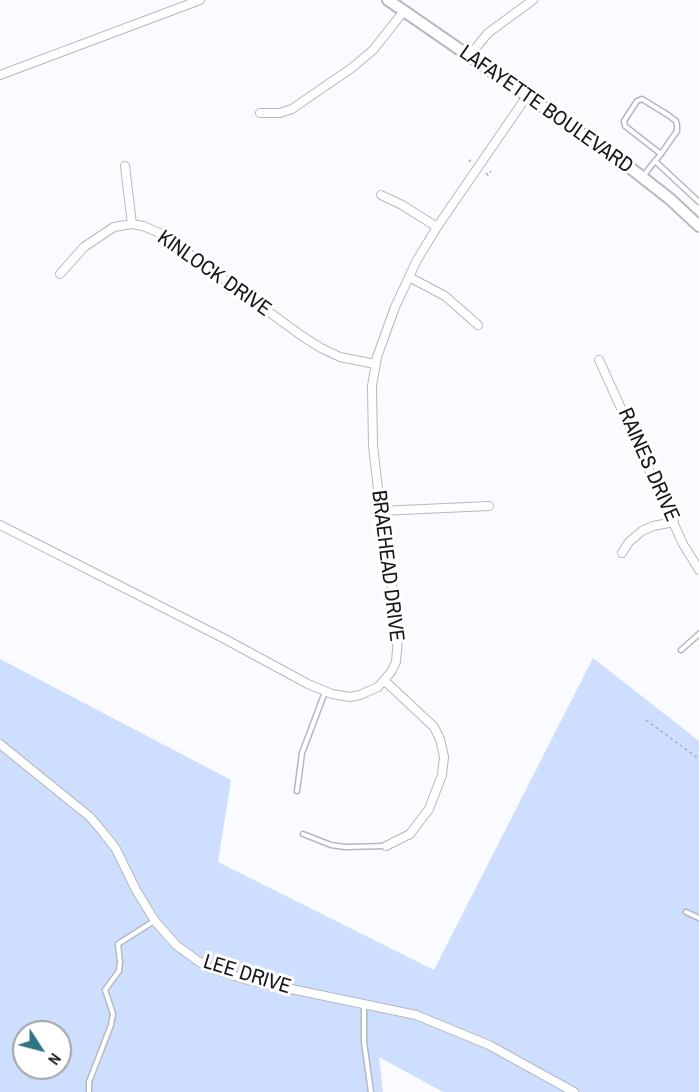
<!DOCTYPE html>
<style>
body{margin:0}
#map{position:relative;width:699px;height:1092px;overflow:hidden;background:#f9fbfe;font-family:"Archivo Narrow",sans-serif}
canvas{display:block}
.north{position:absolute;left:12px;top:1020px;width:60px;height:60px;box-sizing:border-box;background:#fff;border:2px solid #a2a3a4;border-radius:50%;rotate:126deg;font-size:16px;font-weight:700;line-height:24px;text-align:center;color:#16181b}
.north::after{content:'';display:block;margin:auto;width:21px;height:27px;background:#307583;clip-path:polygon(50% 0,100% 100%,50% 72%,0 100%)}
</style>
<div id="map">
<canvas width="699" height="1092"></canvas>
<div class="north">N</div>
</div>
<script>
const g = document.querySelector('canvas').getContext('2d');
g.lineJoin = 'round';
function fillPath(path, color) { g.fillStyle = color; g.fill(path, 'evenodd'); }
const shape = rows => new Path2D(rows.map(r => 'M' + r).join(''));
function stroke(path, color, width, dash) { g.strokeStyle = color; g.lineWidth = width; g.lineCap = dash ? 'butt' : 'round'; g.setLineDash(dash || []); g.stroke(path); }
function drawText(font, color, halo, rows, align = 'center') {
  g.font = font + ' "Archivo Narrow",sans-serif'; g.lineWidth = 6; g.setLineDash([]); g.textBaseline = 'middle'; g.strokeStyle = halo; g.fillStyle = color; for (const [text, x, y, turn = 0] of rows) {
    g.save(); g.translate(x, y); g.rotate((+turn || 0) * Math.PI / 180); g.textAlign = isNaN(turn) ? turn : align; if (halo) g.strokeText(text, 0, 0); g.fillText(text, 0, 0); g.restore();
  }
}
const green = shape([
 [593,658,699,741,699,1092,443,1092,379,1057,383,1092,0,1092,0,659,231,780,218,862,434,970],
 [24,1032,60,1032,60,1068,24,1068]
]);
const path = shape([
 [469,162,472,158],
 [486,173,488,175,491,171],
 [646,720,699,759]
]);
const service = shape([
 [655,161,699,202],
 [644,175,655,161,661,154,663,151,677,131,677,126,676,121,668,115,642,99,637,101,624,121,625,126,661,154],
 [681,650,699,634],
 [297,791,302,753,325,692],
 [303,834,331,845,345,847,386,846],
 [686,912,699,918],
 [364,1004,364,1042,371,1092],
 [89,1092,89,1082,111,1025,113,1014,105,990,119,971,120,962,118,944,154,921]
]);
const minor = shape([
 [469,56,488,33,533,0],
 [0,75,200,0],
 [260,113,280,113,292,109,353,67,373,50,404,11],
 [125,166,132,224],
 [381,195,402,205,437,227],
 [60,274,84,247,114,227,132,224,143,226,162,234,302,336,321,348,340,357,375,364],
 [409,277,445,296,478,325],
 [599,360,683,544,699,570],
 [380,511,489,506],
 [0,525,223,638,308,684,332,694,350,697,360,695,378,687,391,672,396,662,398,637,394,595,386,558,373,446,372,386,377,357,395,307,417,260,437,227,527,96],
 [622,553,629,542,642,531,653,526,674,522],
 [385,681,434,727,440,739,444,757,442,775,429,809,410,834,386,846],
 [0,744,90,817,102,831,116,849,136,890,155,921,176,945,198,961,210,968,248,980,416,1015,489,1045,574,1092]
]);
const secondary = shape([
 [388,0,624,163,670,199,699,226]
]);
const streetNames = [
 ["LAFAYETTE BOULEVARD",546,110,35],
 ["KINLOCK DRIVE",214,274,35],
 ["RAINES DRIVE",648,465,66],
 ["BRAEHEAD DRIVE",387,566,83],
 ["LEE DRIVE",247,975,17]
];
fillPath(green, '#cddeff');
stroke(service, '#b4b8c0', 7);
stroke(minor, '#b4b8c0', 10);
stroke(secondary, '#b4b8c0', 14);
stroke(path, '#aeb0b3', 1.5, [3, 3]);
stroke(service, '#fff', 4);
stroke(minor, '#fff', 8);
stroke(secondary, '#fff', 10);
drawText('21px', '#16181b', '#fff', streetNames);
</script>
